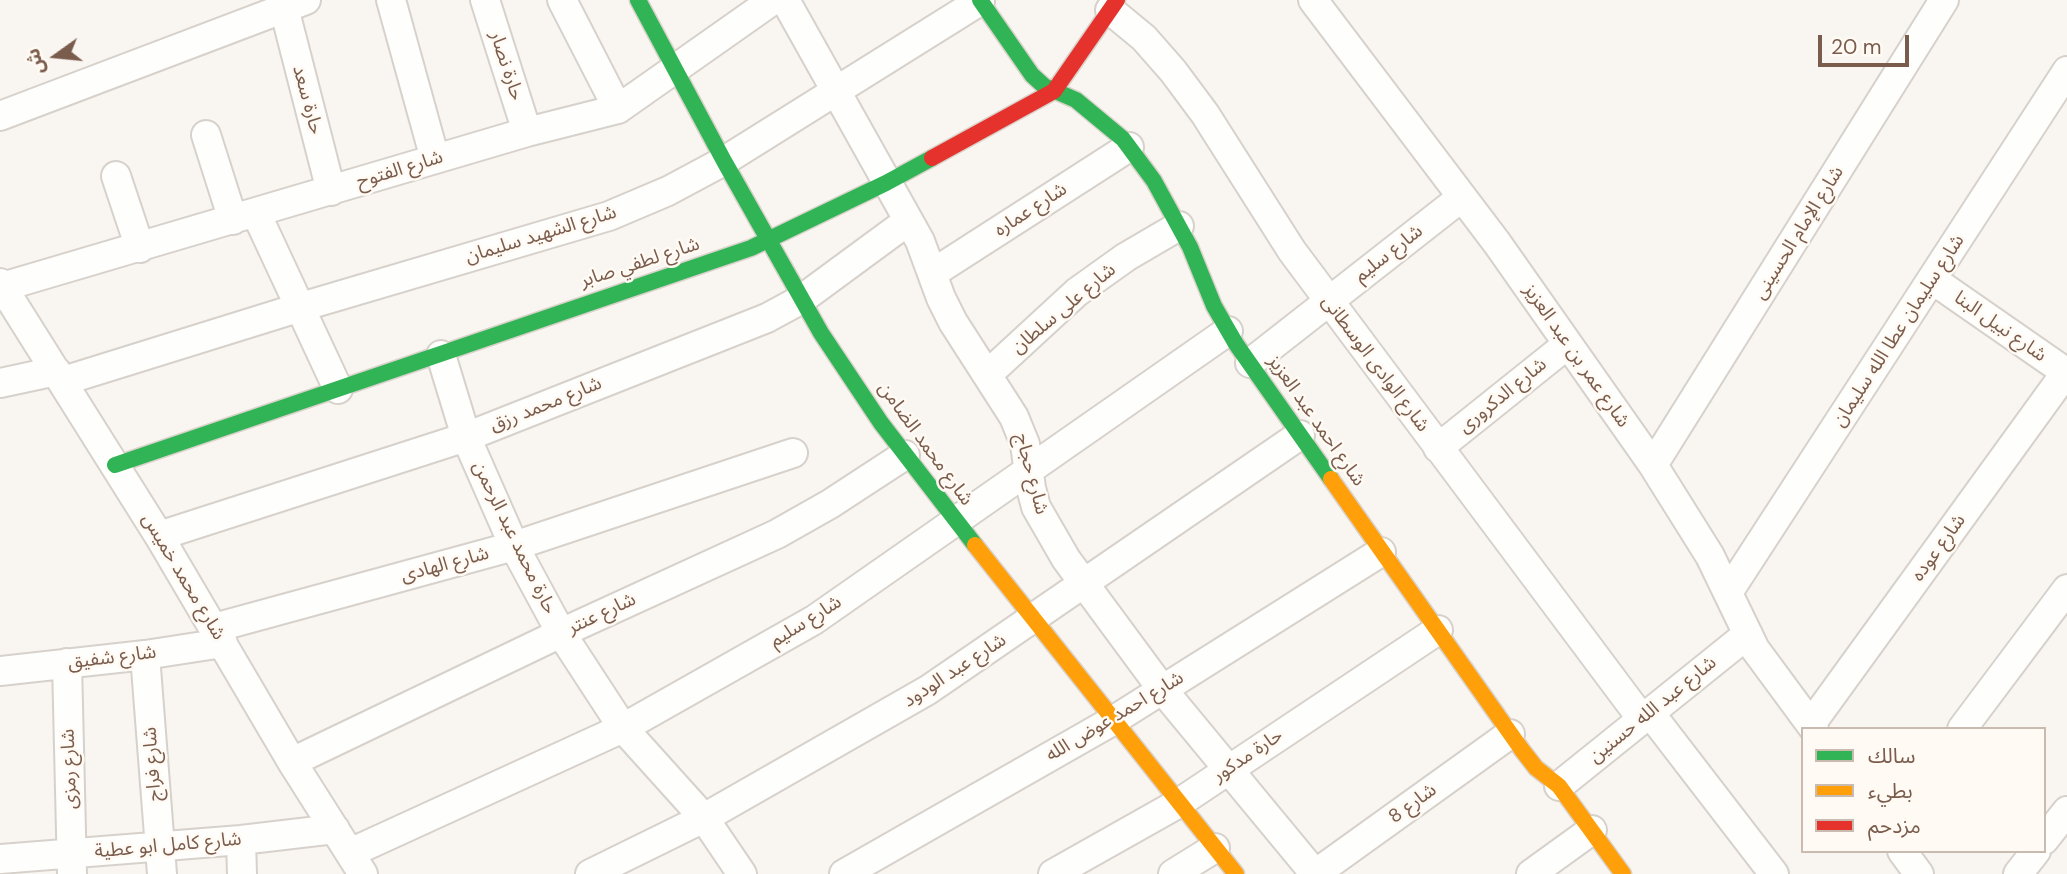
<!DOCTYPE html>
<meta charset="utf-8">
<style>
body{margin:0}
#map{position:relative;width:2067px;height:874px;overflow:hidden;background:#f9f5f0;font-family:"DM Sans","Noto Sans Arabic",sans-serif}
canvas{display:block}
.legend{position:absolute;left:1801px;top:727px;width:245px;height:126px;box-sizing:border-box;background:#fffaf3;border:2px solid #cabbb1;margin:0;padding:9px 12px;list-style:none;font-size:21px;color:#7a5c4d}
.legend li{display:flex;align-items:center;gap:14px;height:35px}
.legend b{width:35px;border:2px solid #cabbb1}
.north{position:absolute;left:21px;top:21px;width:70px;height:70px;-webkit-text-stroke:5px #fffaf3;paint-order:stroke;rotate:255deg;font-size:19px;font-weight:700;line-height:28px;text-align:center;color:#7a5c4d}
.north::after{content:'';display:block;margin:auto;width:24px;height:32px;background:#7a5c4d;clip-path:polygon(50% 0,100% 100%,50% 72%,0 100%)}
.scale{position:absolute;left:1818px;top:35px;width:91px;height:32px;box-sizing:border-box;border:4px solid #7a5c4d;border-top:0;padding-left:9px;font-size:21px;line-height:24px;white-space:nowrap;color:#7a5c4d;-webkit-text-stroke:5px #fffaf3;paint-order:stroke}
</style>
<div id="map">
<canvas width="2067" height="874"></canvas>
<ul class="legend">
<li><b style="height:9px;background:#30b455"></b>سالك</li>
<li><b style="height:9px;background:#ff9f0a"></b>بطيء</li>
<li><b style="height:9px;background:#e5322d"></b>مزدحم</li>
</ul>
<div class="north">ش</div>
<div class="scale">20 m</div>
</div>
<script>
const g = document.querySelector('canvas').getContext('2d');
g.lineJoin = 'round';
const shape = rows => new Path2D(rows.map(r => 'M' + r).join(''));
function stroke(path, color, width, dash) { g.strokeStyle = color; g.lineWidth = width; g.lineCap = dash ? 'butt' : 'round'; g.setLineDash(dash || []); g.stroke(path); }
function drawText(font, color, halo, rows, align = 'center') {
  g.font = font + ' "DM Sans","Noto Sans Arabic",sans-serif'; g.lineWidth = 5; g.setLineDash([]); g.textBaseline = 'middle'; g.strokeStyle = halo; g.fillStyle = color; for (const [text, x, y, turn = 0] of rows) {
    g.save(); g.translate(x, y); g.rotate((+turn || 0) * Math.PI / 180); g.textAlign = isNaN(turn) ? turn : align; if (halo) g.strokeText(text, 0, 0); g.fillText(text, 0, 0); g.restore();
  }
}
const street = shape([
 [282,0,331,191],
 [391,0,435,159],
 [485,0,527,132],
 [562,0,618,109],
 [785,0,920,241,941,298,953,322,1014,417,1025,444,1031,488,1036,507,1066,559,1162,689,1315,874],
 [1313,0,1497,243,1653,465,1710,556,1755,649,1814,729],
 [1110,10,1144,38,1173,71,1205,114,1292,251,1642,719],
 [0,116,306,0],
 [206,135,233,220],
 [116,176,140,248],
 [256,213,338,389],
 [933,273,1129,147],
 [1933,280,2067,373],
 [0,283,159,536,292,762,363,874],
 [2,287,527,132,618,109,773,0],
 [441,355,466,437,514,546,561,633,623,728,704,818,742,874],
 [1250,363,1462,197],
 [988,374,1077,292,1126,257,1179,226],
 [63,381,301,307,609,216,668,191,724,161,980,1],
 [0,383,56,371],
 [1438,448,1568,344],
 [1653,465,1944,0],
 [159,536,466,437,767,318,802,299,908,221],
 [1729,591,2067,71],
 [214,628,514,546,793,453],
 [145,655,162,874],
 [67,663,72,874],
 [0,671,145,655,223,643],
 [1650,713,1774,874],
 [1811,724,2067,371],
 [1962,729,2067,589],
 [292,762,561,633,777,534,830,504,905,455],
 [1559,786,1748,634],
 [241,840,242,874],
 [2044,840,2067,811],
 [1902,851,1919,874],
 [350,853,623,728,814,620,1228,331],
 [0,859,241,840,335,829],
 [590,874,704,818,928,690,1300,435],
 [844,874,1114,720,1381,552],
 [1053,874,1179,803,1438,630],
 [1173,874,1215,848],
 [1315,874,1510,734],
 [1531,874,1592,830],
 [2018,874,2036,851]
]);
const fast = shape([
 [638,0,724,161,821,333,881,423,975,545],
 [980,0,1032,75,1044,86,1076,100,1123,139,1154,181,1190,247,1214,306,1236,344,1331,479],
 [115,465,751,248,886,183,932,158]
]);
const slow = shape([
 [1331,479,1522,750,1536,768,1559,786,1623,874],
 [975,545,1236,874]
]);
const jam = shape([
 [932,158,1054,91,1117,0]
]);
const streetNames = [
 ["حارة نصار",506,66,72],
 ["حارة سعد",307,100,75],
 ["شارع الفتوح",400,170,-17],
 ["شارع عماره",1031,210,-33],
 ["شارع الإمام الحسينى",1799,233,-58],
 ["شارع الشهيد سليمان",541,235,-17],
 ["شارع سليم",1389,254,-38],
 ["شارع لطفي صابر",640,263,-18],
 ["شارع على سلطان",1064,309,-40],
 ["شارع نبيل البنا",2000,327,35],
 ["شارع سليمان عطا الله سليمان",1899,331,-57],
 ["شارع عمر بن عبد العزيز",1576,356,55],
 ["شارع الوادى الوسطانى",1375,364,53],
 ["شارع الدكرورى",1503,396,-39],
 ["شارع محمد رزق",546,405,-22],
 ["شارع احمد عبد العزيز",1316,421,55],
 ["شارع محمد الضامن",925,444,54],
 ["شارع حجاج",1031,474,75],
 ["حارة محمد عبد الرحمن",514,538,64],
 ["شارع عوده",1939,548,-54],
 ["شارع الهادى",445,565,-15],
 ["شارع محمد خميس",183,577,59],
 ["شارع عنتر",602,614,-25],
 ["شارع سليم",806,622,-32],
 ["شارع شفيق",112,658,-7],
 ["شارع عبد الودود",955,671,-33],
 ["شارع عبد الله حسنين",1653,710,-39],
 ["شارع احمد عوض الله",1115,717,-31],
 ["حارة مدكور",1248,756,-34],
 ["شارع فراج",153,764,-94],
 ["شارع رمزى",70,769,-92],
 ["شارع 8",1413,804,-36],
 ["شارع كامل ابو عطية",168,846,-5]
];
stroke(street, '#d7d1cb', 32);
stroke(fast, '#d9d2cb', 19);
stroke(slow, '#d9d2cb', 19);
stroke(jam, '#d9d2cb', 19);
stroke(street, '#fefefd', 28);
stroke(fast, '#30b455', 16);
stroke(slow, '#ff9f0a', 16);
stroke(jam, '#e5322d', 16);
drawText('19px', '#7a5c4d', '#fffaf3', streetNames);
</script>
